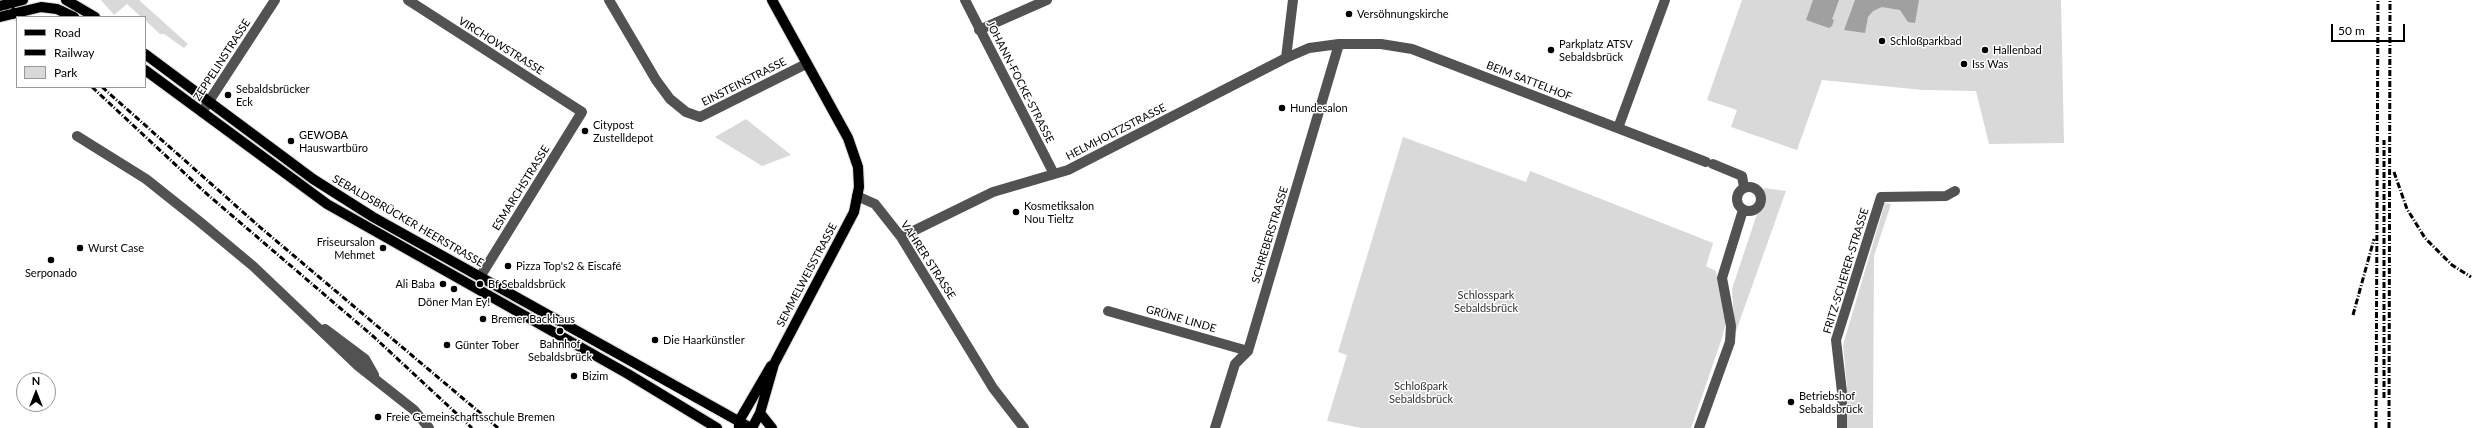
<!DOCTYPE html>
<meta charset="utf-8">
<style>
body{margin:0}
#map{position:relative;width:2477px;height:428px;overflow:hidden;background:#fff;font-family:Lato,sans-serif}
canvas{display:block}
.legend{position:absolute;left:16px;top:16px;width:130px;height:72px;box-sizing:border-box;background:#fff;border:1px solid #999;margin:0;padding:5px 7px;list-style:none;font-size:12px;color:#000}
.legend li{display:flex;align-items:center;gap:8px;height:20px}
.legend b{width:20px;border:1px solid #999}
.north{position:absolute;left:16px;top:372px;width:40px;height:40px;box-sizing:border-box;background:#fff;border:1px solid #999;border-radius:50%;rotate:0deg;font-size:11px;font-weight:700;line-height:16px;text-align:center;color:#000}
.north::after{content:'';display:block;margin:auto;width:14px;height:18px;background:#000;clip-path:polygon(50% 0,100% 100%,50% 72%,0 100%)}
.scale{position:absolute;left:2331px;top:24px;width:74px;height:18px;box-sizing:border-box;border:2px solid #000;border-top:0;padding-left:5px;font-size:12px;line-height:14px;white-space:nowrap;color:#000;-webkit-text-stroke:3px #fff;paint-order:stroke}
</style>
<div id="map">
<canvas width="2477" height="428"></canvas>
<ul class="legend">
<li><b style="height:5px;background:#000"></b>Road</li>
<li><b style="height:5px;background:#000"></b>Railway</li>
<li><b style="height:11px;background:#d9d9d9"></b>Park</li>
</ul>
<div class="north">N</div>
<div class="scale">50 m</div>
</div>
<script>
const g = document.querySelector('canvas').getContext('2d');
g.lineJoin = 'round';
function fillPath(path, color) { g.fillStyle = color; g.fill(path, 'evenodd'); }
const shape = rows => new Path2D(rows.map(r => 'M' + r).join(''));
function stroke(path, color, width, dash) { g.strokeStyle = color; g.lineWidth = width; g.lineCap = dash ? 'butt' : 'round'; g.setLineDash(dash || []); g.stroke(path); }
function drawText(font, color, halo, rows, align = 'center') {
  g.font = font + ' Lato,sans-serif'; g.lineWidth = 3; g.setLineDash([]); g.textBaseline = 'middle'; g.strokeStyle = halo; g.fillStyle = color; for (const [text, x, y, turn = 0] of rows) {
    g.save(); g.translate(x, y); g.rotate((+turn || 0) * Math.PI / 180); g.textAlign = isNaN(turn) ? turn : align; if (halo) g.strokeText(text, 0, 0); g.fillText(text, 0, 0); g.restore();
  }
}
const green = shape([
 [101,0,139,0,188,44,184,48,164,34,160,34,145,20,145,17,141,17,127,4,114,15],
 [1742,0,2061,0,2064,143,1989,144,1976,91,1923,90,1822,80,1797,150,1731,127,1737,110,1707,100],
 [746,119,791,155,762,166,715,137],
 [1403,137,1526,182,1530,171,1713,243,1706,266,1716,271,1726,322,1722,338,1691,428,1361,428,1327,421,1347,355,1338,352],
 [1764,188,1786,191,1735,334,1732,289,1757,214,1761,207],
 [1885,203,1891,204,1874,256,1873,428,1847,428,1847,386,1843,345]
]);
const water = shape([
 [1813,0,1839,0,1832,19,1834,20,1832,26,1829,28,1806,20],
 [1855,0,1919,0,1915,23,1908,22,1900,10,1882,7,1873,11,1868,17,1865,33,1844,30]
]);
const minor = shape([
 [408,0,582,112,480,277],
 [609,0,656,80,670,99,686,112,700,117,806,64],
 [965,0,1054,174],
 [979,30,1047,0],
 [1286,58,1293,0],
 [202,112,275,0],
 [1618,128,1665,0],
 [77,136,146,179,200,222,253,266,357,365,414,410,429,428],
 [1713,164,1742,176,1744,187],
 '1737 199a12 12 0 1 1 24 0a12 12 0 1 1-24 0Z',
 [857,196,875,204,901,237,993,388,1024,428],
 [901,237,993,192,1068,170,1286,58,1309,48,1339,44,1381,44,1412,49,1706,162],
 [1108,311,1248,351],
 [325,329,365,359,374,375],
 [1215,428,1235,364,1248,351,1339,44],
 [1699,428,1730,342,1731,326,1722,278,1743,210],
 [1842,428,1842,392,1836,340,1881,197,1946,196,1955,191]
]);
const major = shape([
 [66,0,95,17],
 [0,6,23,0],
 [0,17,41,7,57,9,74,17],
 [145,54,313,179,373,217,751,428],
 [145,70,327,204,628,374,717,428],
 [760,413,772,428],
 [739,427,739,421,771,366],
 [752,428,760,413,774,364,854,212,859,187,858,167,848,138,772,0]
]);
const tram = shape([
 [75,8,88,17],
 [0,14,48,4,63,7,80,17],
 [145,59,310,181,370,220,742,428]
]);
const rail = shape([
 [4,0,23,17],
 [0,5,17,20],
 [92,87,208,195,374,337,472,428],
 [102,87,261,228,498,428],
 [2394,172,2407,209,2425,238,2452,265,2471,277],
 [2353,315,2374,239],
 [2384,398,2384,140],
 [2376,428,2378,0],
 [2389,428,2390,0]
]);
const markers = [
 [1349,14,4,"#000"],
 [1882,41,4,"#000"],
 [1551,50,4,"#000"],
 [1985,50,4,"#000"],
 [1964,64,4,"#000"],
 [228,95,4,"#000"],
 [1282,108,4,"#000"],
 [585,131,4,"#000"],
 [291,141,4,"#000"],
 [1016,212,4,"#000"],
 [80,248,4,"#000"],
 [383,248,4,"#000"],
 [51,260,4,"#000"],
 [508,266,4,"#000"],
 [443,284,4,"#000"],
 [480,284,4,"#000"],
 [454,289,4,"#000"],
 [483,319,4,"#000"],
 [560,331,4,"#000"],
 [655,340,4,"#000"],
 [447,345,4,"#000"],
 [574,376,4,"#000"],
 [1791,402,4,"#000"],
 [378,417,4,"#000"]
];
const poiNames = [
 ["Versöhnungskirche",1357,14],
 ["Schloßparkbad",1890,41],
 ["Parkplatz ATSV",1559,44],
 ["Sebaldsbrück",1559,57],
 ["Hallenbad",1993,50],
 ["Iss Was",1972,64],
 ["Sebaldsbrücker",236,89],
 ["Eck",236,102],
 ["Hundesalon",1290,108],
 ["Citypost",593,125],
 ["Zustelldepot",593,138],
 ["GEWOBA",299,135],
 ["Hauswartbüro",299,148],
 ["Kosmetiksalon",1024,206],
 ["Nou Tieltz",1024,219],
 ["Friseursalon",375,242,"right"],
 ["Mehmet",375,255,"right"],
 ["Wurst Case",88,248],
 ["Pizza Top's2 & Eiscafé",516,266],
 ["Serponado",51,273,"center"],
 ["Ali Baba",435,284,"right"],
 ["Bf Sebaldsbrück",488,284],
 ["Döner Man Ey!",454,302,"center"],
 ["Bremer Backhaus",491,319],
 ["Die Haarkünstler",663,340],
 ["Bahnhof",560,344,"center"],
 ["Sebaldsbrück",560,357,"center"],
 ["Günter Tober",455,345],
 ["Bizim",582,376],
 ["Betriebshof",1799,396],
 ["Sebaldsbrück",1799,409],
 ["Freie Gemeinschaftsschule Bremen",386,417]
];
const streetNames = [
 ["VIRCHOWSTRASSE",501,46,32],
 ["ZEPPELINSTRASSE",222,60,-57],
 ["BEIM SATTELHOF",1529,81,21],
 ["EINSTEINSTRASSE",744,82,-27],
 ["JOHANN-FOCKE-STRASSE",1020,82,63],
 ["HELMHOLTZSTRASSE",1116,132,-27],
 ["ESMARCHSTRASSE",521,188,-58],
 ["SEBALDSBRÜCKER HEERSTRASSE",408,221,30],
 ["SCHREBERSTRASSE",1270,235,-73],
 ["VAHRER STRASSE",928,260,57],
 ["FRITZ-SCHERER-STRASSE",1846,271,-73],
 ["SEMMELWEISSTRASSE",807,275,-62],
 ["GRÜNE LINDE",1181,319,16]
];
const parkNames = [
 ["Schlosspark",1486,295],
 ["Sebaldsbrück",1486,308],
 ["Schloßpark",1421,386],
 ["Sebaldsbrück",1421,399]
];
fillPath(green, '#d9d9d9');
fillPath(water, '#a0a0a0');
stroke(major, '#dbdbdb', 12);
stroke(minor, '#525252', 10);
stroke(major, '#000', 10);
stroke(tram, '#000', 1);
stroke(rail, '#000', 3, [6, 2, 1, 2]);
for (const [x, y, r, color] of markers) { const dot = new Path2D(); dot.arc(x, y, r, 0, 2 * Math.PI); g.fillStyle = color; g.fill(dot); stroke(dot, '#fff', 1.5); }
drawText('11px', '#000', '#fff', poiNames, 'left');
drawText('11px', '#000', '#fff', streetNames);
drawText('11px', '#303030', '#fff', parkNames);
</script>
